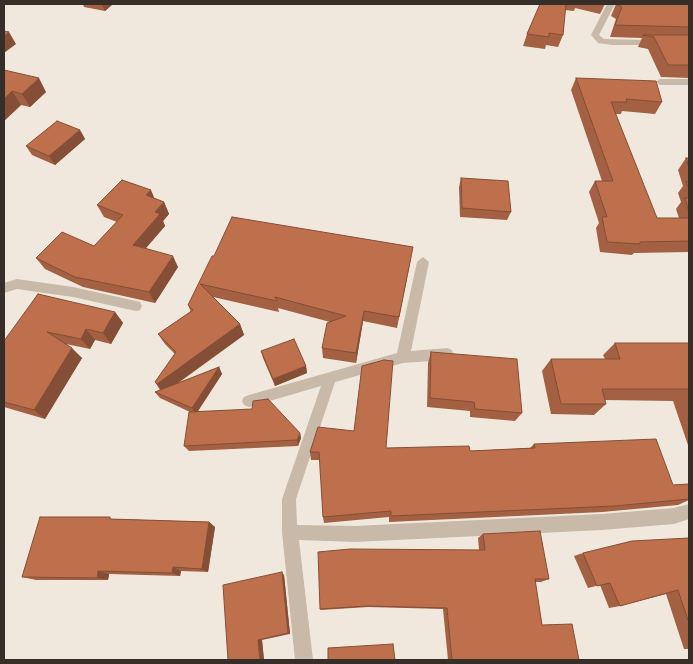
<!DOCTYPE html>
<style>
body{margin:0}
#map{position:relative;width:693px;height:664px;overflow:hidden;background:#f0e8dd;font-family:"Public Sans",sans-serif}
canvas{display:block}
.frame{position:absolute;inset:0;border:5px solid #362e29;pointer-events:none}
</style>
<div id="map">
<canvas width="693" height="664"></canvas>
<div class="frame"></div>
</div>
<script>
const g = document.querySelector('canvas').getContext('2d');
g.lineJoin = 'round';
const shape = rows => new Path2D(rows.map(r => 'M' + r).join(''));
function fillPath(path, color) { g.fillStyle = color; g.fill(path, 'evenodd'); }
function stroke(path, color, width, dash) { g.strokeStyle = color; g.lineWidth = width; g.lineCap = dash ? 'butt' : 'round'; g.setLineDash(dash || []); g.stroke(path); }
const minor = shape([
 [607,4,615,4,599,35,604,39,689,41,689,45,612,45,598,43,591,35,607,4],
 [689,79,689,85,660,85,656,82,660,79,689,79],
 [423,257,429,262,411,351,447,348,452,350,453,354,452,358,447,360,403,363,335,382,296,499,297,525,355,526,602,514,674,508,689,504,689,519,674,524,602,530,355,542,299,540,313,660,295,660,282,532,282,499,321,386,249,407,244,405,242,401,244,397,249,395,397,353,417,262,423,257],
 [17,279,73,287,136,301,140,302,142,306,140,310,136,311,73,297,17,289,4,293,4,283,17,279]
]);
const wall = shape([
 [83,4,113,4,105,11,84,7],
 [540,4,605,4,600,14,575,8,574,11,565,10,563,35,558,47,546,45,545,49,523,46,527,34],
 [616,4,689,4,689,78,661,77,648,49,638,47,642,38,610,37,616,19,611,16],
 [4,70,46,92,30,107,21,105,4,121],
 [576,78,662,102,655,114,622,111,621,114,615,114,657,218,679,218,676,209,681,202,678,193,683,186,678,170,686,158,689,158,689,252,634,253,632,255,600,252,596,228,599,223,589,192,595,181,602,181,571,90],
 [80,130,85,139,55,165,32,155,26,146],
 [461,178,511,212,507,220,460,217,459,187],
 [154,198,164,202,169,214,163,221,165,226,146,248,178,267,155,303,83,287,45,269,36,258,94,246,117,222,104,217,97,205],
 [214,256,411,258,397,328,363,321,356,363,323,358,322,348,330,322,278,308,279,312,213,297,240,324,244,335,177,384,219,367,222,374,198,411,300,433,301,438,298,446,189,451,184,446,190,412,160,398,155,392,160,390,155,382,175,354,165,344,158,334,191,312,188,305],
 [115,312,123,323,111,344,95,340,90,349,66,344,82,358,45,419,4,407,4,341],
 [615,343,689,343,689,448,673,401,605,400,606,404,594,415,551,414,542,371,551,359,605,359,603,355],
 [261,351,306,366,307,373,275,386,263,358],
 [431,352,522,413,515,421,470,417,470,411,427,407,428,363],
 [534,444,673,485,689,484,689,500,678,505,602,512,389,522,389,517,324,523,323,517,320,460,311,460,310,452,386,448,470,451,530,448],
 [114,519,209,522,215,527,208,572,181,571,180,576,109,574,108,580,36,580,22,577],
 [483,534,549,579,541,582,535,582,542,625,579,660,448,660,443,609,368,607,321,610,320,609,479,550,478,538],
 [689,538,689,649,684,649,666,594,620,606,609,608,600,585,588,588,574,556,583,553],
 [284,575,290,634,262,640,264,660,228,660]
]);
const shadedWall = shape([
 [102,4,113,4,105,11],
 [9,32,16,44,4,53,4,36],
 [39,78,46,92,30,107,22,94],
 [12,91,21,105,4,121,4,99],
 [80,130,85,139,55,165,49,156],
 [151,190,156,202,146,195],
 [164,202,169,214,163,221,165,226,139,256,133,245,155,212],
 [173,256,178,267,155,303,149,292],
 [364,311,363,321,356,363,356,353],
 [115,312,123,323,111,344,103,333],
 [240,324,244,335,163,393,157,384],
 [86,329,95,340,90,349,81,339],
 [72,348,82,358,45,419,34,410],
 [306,366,307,373,275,386,273,379],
 [219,367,222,374,196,414,192,408],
 [300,433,301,438,298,446,297,440],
 [209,522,215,527,208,572,202,569],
 [173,567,181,571,180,576,172,573],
 [98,571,109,574,108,580,97,578],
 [282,572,284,575,290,634,288,633],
 [258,640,262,640,264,660,260,660]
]);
const building = shape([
 [540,4,566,4,563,35,549,33,549,37,527,34,540,4],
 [616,4,689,4,689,27,615,25,622,7,616,4],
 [4,31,9,32,4,36,4,31],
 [643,35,689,35,689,65,668,65,654,37,643,35],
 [4,70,39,78,22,94,12,91,4,99,4,70],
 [576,78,656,81,662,102,626,99,627,102,611,102,657,218,689,218,689,241,640,242,640,244,607,242,602,217,607,217,595,181,613,181,576,78],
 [57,121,80,130,49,156,26,146,57,121],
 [686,158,689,158,689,168,686,158],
 [461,178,508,181,511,212,462,208,461,178],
 [122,180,151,190,146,195,164,202,155,212,160,214,133,245,173,256,149,292,75,277,36,258,62,232,94,246,123,215,97,205,122,180],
 [686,182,689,182,689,189,686,182],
 [685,198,689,198,689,212,685,198],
 [232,217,413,247,399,317,364,311,356,353,322,348,327,323,346,316,275,297,277,301,200,284,240,324,157,384,155,382,176,352,158,334,193,310,188,305,212,256,214,256,232,217],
 [38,294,115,312,103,333,86,329,81,339,47,332,72,348,34,410,4,402,4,341,38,294],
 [294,339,306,366,273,379,261,351,294,339],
 [615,343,689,343,689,393,688,389,602,389,606,404,561,404,551,359,620,359,615,343],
 [431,352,517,359,522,413,475,409,474,402,430,398,431,352],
 [384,360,393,361,386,448,469,446,470,451,535,448,534,444,656,439,673,485,689,484,689,499,614,506,391,516,391,511,323,517,319,452,310,452,318,427,354,431,362,366,384,360],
 [219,367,192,408,155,392,219,367],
 [268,399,300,433,297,440,184,446,189,412,252,409,253,401,268,399],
 [40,517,110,517,110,519,209,522,202,569,173,567,172,573,98,571,97,578,22,577,40,517],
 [540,531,549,579,535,579,542,625,572,624,579,660,452,660,447,608,368,606,320,609,318,552,350,549,485,550,483,534,540,531],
 [689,538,689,623,678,590,620,606,610,583,597,586,583,553,632,541,689,538],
 [282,572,288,633,258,640,260,660,228,660,223,585,282,572],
 [393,644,395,660,328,660,328,648,393,644]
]);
fillPath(minor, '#c8b9a9');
fillPath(wall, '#a36042');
fillPath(shadedWall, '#854e36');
fillPath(building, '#be704d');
stroke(building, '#854e36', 1);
</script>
